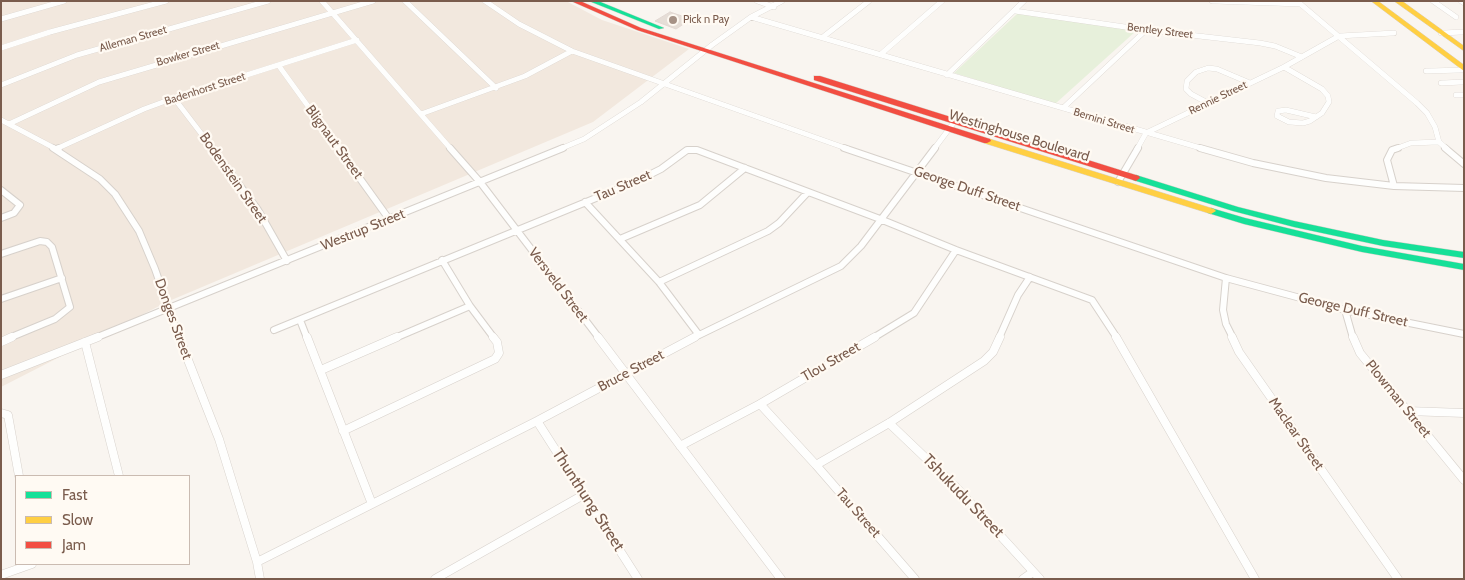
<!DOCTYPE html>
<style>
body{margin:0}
#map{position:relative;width:1465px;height:580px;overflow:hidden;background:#f9f5f0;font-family:Cabin,sans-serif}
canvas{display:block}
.frame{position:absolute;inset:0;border:2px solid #7a5c4d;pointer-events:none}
.legend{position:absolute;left:15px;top:475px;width:175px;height:90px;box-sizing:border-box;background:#fffaf3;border:1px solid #cabbb1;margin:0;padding:6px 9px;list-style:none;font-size:15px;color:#7a5c4d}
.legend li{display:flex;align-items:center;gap:10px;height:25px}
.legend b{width:25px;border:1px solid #cabbb1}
</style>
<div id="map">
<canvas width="1465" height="580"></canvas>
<div class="frame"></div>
<ul class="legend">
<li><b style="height:6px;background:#16e098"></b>Fast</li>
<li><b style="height:6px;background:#ffcf43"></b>Slow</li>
<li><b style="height:6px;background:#f24e42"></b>Jam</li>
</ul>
</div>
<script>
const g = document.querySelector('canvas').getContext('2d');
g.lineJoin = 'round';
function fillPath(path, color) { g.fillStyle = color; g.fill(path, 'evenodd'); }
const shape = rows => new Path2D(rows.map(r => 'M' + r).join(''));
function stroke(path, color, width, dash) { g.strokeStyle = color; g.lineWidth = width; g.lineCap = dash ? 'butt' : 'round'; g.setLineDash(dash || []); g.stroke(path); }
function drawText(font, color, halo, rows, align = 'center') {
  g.font = font + ' Cabin,sans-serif'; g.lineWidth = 4.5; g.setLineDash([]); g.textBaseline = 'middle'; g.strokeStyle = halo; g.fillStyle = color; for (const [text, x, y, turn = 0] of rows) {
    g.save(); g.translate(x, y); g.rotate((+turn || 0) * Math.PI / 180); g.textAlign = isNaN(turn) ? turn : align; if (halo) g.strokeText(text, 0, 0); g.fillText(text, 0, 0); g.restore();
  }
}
const residential = shape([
 [1,1,566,1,602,20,689,49,593,122,169,301,1,387]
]);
const green = shape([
 [1018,13,1136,31,1055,104,954,73]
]);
const building = shape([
 [670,12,691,19,676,29,655,21,670,12]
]);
const streetFar2 = shape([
 [322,1,451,149],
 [405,1,496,88],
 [485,1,519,24,572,51,848,149],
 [757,1,774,7],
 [1212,1,1300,4],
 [1297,1,1417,103,1427,113,1435,127,1439,142,1447,149],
 [1433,1,1456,17],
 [1461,1,1464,3],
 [1015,11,1146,30,1260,43,1275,46,1302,57],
 [751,17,1204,149],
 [1,19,64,1],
 [1441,33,1464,32],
 [823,37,869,1],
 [1,48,50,32,166,1],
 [881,54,942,1],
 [279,66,339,149],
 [1284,67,1322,89,1328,96,1329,102,1322,113,1310,121,1303,123,1289,122,1277,116,1278,111,1286,110,1316,117],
 [1426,71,1464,70],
 [947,75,1024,1],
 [1441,83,1464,82],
 [1,85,77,55,268,1],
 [1456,95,1464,95],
 [174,98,213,149],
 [1208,103,1191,94,1186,89,1187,81,1196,72,1208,68,1217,69,1250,83],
 [1063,108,1146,30],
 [421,114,525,76,572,51],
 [1,120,56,149],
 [9,124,99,82,373,1],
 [56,149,144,109,174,98,357,40],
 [560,149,584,139,641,102,712,45,751,17,782,1],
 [934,149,955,121],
 [1137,149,1146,133,1284,67,1339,36,1394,33],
 [1395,149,1411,143,1439,142]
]);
const streetFar1 = shape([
 [53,148,100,179,115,194,139,231,155,269,179,338],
 [212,148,258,210,287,261],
 [338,148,389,219],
 [450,148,480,182,599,338],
 [844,148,1226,278,1345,310,1464,334],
 [1200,148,1253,163,1326,178,1394,186,1464,188],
 [1445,148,1464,164],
 [56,149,59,148],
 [1118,182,1138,148],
 [1394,186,1387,160,1392,150,1398,148],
 [1,190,20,205,14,213,1,218],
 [585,202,659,282,699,335],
 [620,239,700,205,745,168],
 [1,254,40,241,47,242,52,247,70,307,55,319,9,338],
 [442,260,470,306,494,338],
 [1226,278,1223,310,1226,324,1233,338],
 [659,282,768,231,779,223,808,192],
 [1,299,62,278],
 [1345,310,1353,338],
 [300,320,307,338],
 [274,330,635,182,661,169,687,150,697,150,880,219,956,250,1092,300,1117,338],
 [95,338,563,148],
 [395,338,470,306],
 [693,338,841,266,861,246,935,148],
 [873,338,914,313,956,250],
 [999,338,1018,295,1030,277]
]);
const street = shape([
 [179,337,219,439,257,562,260,579],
 [307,337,372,504],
 [598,337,781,579],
 [1116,337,1255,579],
 [1232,337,1239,352,1398,579],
 [1353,337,1360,353,1464,480],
 [1,342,12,337],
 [85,342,119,476],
 [321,370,397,337],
 [1,375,98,337],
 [760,404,816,465],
 [1407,411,1464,413],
 [1,413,8,415,19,476],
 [537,421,638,579],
 [889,423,955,486,1040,579],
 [343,431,495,359,499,353,497,342,493,337],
 [680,446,760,404,875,337],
 [257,562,537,421,695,337],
 [1,575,32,564],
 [435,579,585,494],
 [915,579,816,465,889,423,984,361,993,352,1000,337],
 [1023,579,1033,572]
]);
const fast = shape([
 [589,1,598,1,664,28,659,29,589,1],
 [1136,175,1238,207,1294,221,1383,240,1464,252,1464,258,1383,246,1294,227,1233,211,1133,180,1132,178,1133,176,1136,175],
 [1211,208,1245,218,1362,246,1464,264,1464,270,1362,252,1244,224,1208,213,1206,211,1208,209,1211,208]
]);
const slow = shape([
 [1371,1,1378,1,1464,65,1464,71,1371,1],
 [1394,1,1402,1,1464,46,1464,51,1394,1],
 [984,139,990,139,1214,209,1216,211,1211,214,1208,213,984,143,984,139]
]);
const jam = shape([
 [571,1,580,1,641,28,990,139,991,141,987,143,984,143,637,30,571,1],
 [814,76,820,76,1139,176,1140,178,1136,181,1133,180,814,80,814,76]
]);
const markers = [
 [673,20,5,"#a69286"]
];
const farPoinames = [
 ["Pick n Pay",683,20]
];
const farStreetnames = [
 ["Bentley Street",1160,31,7],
 ["Alleman Street",133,39,-16],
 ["Bowker Street",188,54,-16],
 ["Badenhorst Street",205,89,-18],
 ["Rennie Street",1218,98,-26],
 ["Bernini Street",1104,121,17]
];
const streetNames = [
 ["Westinghouse Boulevard",1019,136,17],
 ["Blignaut Street",334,142,54],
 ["Bodenstein Street",233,178,55],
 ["Tau Street",623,186,-23],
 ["George Duff Street",967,189,19],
 ["Westrup Street",363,230,-22],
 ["Versveld Street",558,285,53],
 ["George Duff Street",1353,310,13],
 ["Donges Street",173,319,70],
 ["Tlou Street",831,362,-30],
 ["Bruce Street",631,371,-28],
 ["Plowman Street",1398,399,51],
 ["Maclear Street",1296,434,55],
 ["Tau Street",858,513,49]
];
const nearStreetnames = [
 ["Tshukudu Street",963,496,46],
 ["Thunthung Street",588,500,57]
];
fillPath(residential, '#f2e8de');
fillPath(green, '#e7f0db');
fillPath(building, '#e6ded7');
stroke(building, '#e2d8d2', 1);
stroke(streetFar2, '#d7d1cb', 5.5);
stroke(streetFar1, '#d7d1cb', 8);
stroke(street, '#d7d1cb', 9);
stroke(fast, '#d9d2cb', 1);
stroke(slow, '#d9d2cb', 1);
stroke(jam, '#d9d2cb', 1);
stroke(streetFar2, '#fefefd', 5);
stroke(streetFar1, '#fefefd', 6);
stroke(street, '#fefefd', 8);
fillPath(fast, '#16e098');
fillPath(slow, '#ffcf43');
fillPath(jam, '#f24e42');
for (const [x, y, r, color] of markers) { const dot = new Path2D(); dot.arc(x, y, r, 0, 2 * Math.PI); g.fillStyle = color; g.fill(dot); stroke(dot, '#fffaf3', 2); }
drawText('11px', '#7a5c4d', '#fffaf3', farPoinames, 'left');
drawText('11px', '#7a5c4d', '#fffaf3', farStreetnames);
drawText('14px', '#7a5c4d', '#fffaf3', streetNames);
drawText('16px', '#7a5c4d', '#fffaf3', nearStreetnames);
</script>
